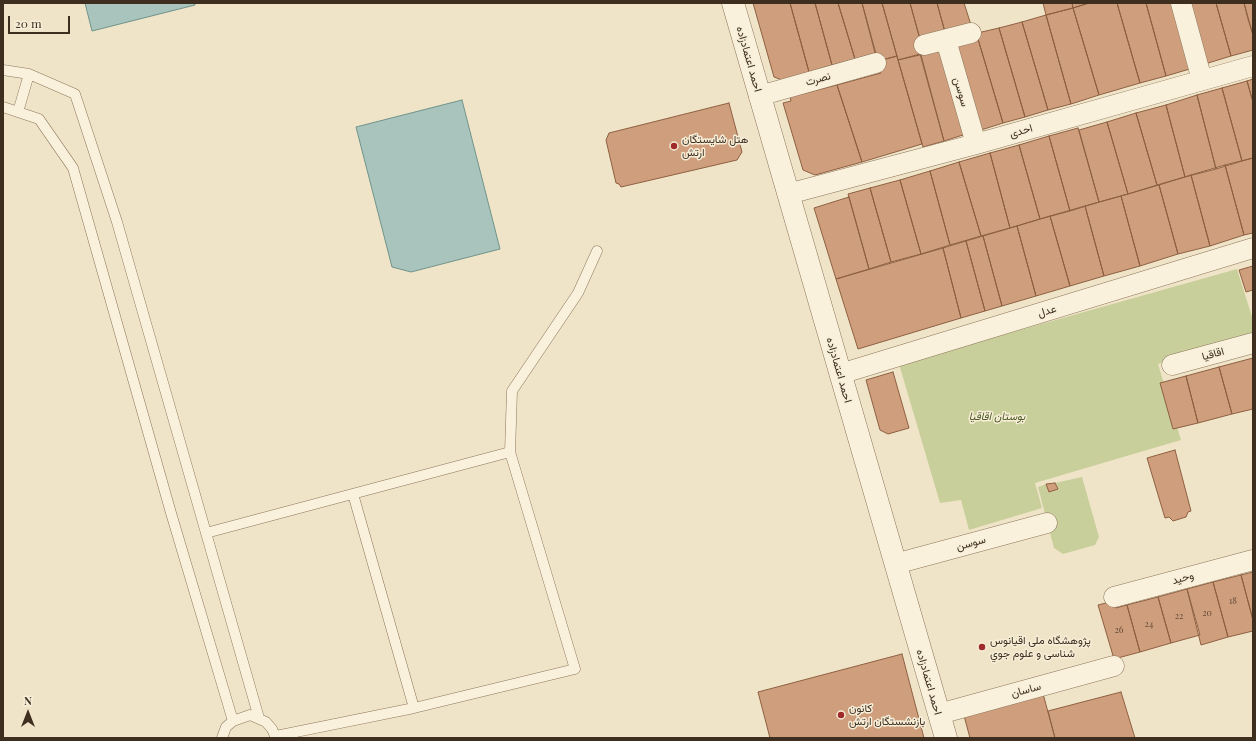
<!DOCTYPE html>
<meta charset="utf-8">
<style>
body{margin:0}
#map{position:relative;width:1256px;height:741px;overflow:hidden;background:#f0e4c8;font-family:"Playfair Display",serif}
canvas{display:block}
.frame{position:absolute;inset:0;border:4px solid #3d2e20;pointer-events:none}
.north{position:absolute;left:8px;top:693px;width:40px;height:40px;-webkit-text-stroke:3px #f7eed8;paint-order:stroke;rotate:0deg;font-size:11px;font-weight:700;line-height:16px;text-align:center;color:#3d2e20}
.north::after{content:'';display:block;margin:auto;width:14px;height:18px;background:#3d2e20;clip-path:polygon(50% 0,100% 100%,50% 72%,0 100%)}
.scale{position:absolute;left:8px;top:16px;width:62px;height:18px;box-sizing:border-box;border:2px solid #3d2e20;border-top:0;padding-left:5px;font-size:12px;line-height:14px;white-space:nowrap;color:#3d2e20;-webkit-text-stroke:3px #f7eed8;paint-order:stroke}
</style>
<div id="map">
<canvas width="1256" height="741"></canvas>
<div class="frame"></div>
<div class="north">N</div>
<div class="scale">20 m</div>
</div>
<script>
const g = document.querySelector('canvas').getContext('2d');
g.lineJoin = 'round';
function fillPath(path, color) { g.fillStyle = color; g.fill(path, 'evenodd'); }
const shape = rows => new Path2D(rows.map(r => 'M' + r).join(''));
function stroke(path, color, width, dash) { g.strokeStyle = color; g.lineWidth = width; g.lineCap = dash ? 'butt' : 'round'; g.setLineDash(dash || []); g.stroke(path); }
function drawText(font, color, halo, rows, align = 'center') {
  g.font = font + ' "Playfair Display",Vazirmatn,serif'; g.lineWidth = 3; g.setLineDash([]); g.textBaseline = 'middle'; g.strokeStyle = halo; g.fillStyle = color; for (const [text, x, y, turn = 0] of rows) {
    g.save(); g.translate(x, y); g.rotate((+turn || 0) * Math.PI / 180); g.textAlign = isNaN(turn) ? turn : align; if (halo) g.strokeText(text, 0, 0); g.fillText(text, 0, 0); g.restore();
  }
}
const green = shape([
 [1237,269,1253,320,1253,336,1158,364,1181,440,1035,483,1042,508,969,530,961,500,940,503,899,364],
 [1082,477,1099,537,1095,545,1063,554,1054,548,1038,487,1046,484,1050,492,1058,489,1055,483]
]);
const water = shape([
 [85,3,195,3,195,5,92,31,85,3],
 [462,100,500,249,411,272,392,267,356,127,462,100]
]);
const building = shape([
 [753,3,790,3,809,72,782,80,774,77,753,3],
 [790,3,815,3,832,65,809,72,790,3],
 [815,3,838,3,855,59,832,65,815,3],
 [838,3,862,3,875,53,855,59,838,3],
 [862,3,882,3,897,56,878,61,862,3],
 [882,3,910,3,924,54,898,60,882,3],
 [910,3,937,3,945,32,920,39,910,3],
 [937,3,964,3,971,25,945,32,937,3],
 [1043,3,1072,3,1073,8,1046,15,1043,3],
 [1072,3,1089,3,1073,8,1072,3],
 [1089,3,1117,3,1140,83,1099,95,1073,8,1089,3],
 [1117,3,1146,3,1166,76,1140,83,1117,3],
 [1146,3,1175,3,1193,68,1166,76,1146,3],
 [1188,3,1216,3,1231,56,1205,64,1188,3],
 [1216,3,1244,3,1253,35,1253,50,1231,56,1216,3],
 [1244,3,1253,3,1253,35,1248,19,1244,3],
 [1073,8,1099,95,1071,104,1046,15,1073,8],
 [1046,15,1071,104,1048,110,1022,22,1046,15],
 [1022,22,1048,110,1025,117,999,28,1022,22],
 [999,28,1025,117,1003,123,978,39,973,34,999,28],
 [978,39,1003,123,981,130,956,45,978,39],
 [942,49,966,134,944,141,921,55,942,49],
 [920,54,944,141,923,147,898,60,920,54],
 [897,56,922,144,862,162,837,85,881,73,878,61,897,56],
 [1253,79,1253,102,1247,81,1253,79],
 [1247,81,1253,102,1253,158,1242,161,1222,88,1247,81],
 [837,85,862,162,815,175,803,170,783,103,791,101,790,97,837,85],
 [1222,88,1242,161,1216,169,1197,95,1222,88],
 [1197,95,1216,169,1185,177,1166,105,1197,95],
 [729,103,742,152,737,160,621,187,619,184,616,183,606,140,609,133,729,103],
 [1166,105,1185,177,1157,185,1136,113,1166,105],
 [1136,113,1157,185,1128,194,1107,122,1136,113],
 [1107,122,1128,194,1099,202,1079,130,1107,122],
 [1078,128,1099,202,1070,211,1049,136,1078,128],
 [1049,136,1070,211,1040,219,1019,145,1049,136],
 [1019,145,1040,219,1010,228,990,153,1019,145],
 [990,153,1010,228,981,236,959,162,990,153],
 [1253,158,1253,233,1244,235,1225,165,1253,158],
 [959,162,981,236,950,245,930,171,959,162],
 [1225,165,1244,235,1210,246,1191,175,1225,165],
 [930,171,950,245,921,254,900,180,930,171],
 [1191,175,1210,246,1178,254,1159,185,1191,175],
 [900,180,921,254,891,262,870,188,900,180],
 [1159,185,1178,254,1140,266,1121,196,1159,185],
 [870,188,891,262,869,269,848,194,870,188],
 [1121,196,1140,266,1104,276,1085,206,1121,196],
 [849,197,869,269,836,279,814,208,849,197],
 [1085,206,1104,276,1070,286,1050,216,1085,206],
 [1050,216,1070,286,1036,296,1017,226,1050,216],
 [1017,226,1036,296,1002,306,983,236,1017,226],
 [983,236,1002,306,985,311,966,241,983,236],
 [966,241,985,311,961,318,943,248,966,241],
 [943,248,961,318,858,349,836,279,943,248],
 [1253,266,1253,290,1246,292,1239,270,1253,266],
 [1253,358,1253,409,1232,414,1219,367,1253,358],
 [1219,367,1232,414,1198,423,1186,376,1219,367],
 [893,372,909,428,888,434,880,430,866,380,893,372],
 [1186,376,1198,423,1173,429,1160,383,1186,376],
 [1175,450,1191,511,1188,512,1186,517,1173,521,1169,517,1165,518,1147,458,1175,450],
 [1055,483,1058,489,1049,492,1046,484,1055,483],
 [1253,572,1253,620,1241,575,1253,572],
 [1241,575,1253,620,1253,631,1228,637,1213,582,1241,575],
 [1213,582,1228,637,1201,645,1187,589,1213,582],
 [1187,589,1200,635,1171,643,1158,597,1187,589],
 [1158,597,1171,643,1140,652,1127,605,1158,597],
 [1114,601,1116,608,1127,605,1140,652,1114,659,1098,605,1114,601],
 [902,654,924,738,770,738,758,692,902,654],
 [1042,690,1055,738,970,738,963,712,1042,690],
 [1121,692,1135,738,1055,738,1048,711,1121,692]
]);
const service = shape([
 [3,70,29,74,75,94,117,222,259,718],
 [3,107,39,119,73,168,171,513,233,721],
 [18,112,29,74],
 [206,533,510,452,512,391,578,293,597,251],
 [414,708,575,669,510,452],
 [276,736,414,708,353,494],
 [222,738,226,727,233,721,250,715,266,722,272,729,276,738]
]);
const minor = shape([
 [1181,3,1202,80],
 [946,40,976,144],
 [924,45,971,33],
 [759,96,876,63],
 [788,194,976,144,1253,66],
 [1172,365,1253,343],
 [840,374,1253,248],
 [895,564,1047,523],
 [1114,597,1253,560],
 [939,714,1114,666]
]);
const tertiary = shape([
 [733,3,946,738]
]);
const markers = [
 [674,146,4,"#9e2a2b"],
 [982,647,4,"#9e2a2b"],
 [841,715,4,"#9e2a2b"]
];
const numberNames = [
 ["18",1233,601],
 ["20",1207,613],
 ["22",1179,616],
 ["24",1149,624],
 ["26",1119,630]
];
const streetNames = [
 ["احمد اعتمادزاده",749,59,74],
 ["نصرت",818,79,-16],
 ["سوسن",961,92,74],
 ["احدی",1021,131,-16],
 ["عدل",1047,311,-17],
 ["اقاقیا",1213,354,-15],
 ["احمد اعتمادزاده",839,370,74],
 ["سوسن",971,543,-15],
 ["وحید",1183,578,-15],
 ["احمد اعتمادزاده",929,682,74],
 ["ساسان",1026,690,-15]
];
const poiNames = [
 ["هتل شایستگان",682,140],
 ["ارتش",682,153],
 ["پژوهشگاه ملی اقیانوس",990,641],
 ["شناسی و علوم جوي",990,654],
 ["کانون",849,709],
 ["بازنشستگان ارتش",849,722]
];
const parkNames = [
 ["بوستان اقاقیا",997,417]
];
fillPath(green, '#c9cf9b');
fillPath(water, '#a9c4bc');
stroke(water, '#6f938a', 1);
fillPath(building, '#cf9f7d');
stroke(building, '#8d5f41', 1);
stroke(service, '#8d765c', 11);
stroke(minor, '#8d765c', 21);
stroke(tertiary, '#8d765c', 23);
stroke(service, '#faf1dc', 10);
stroke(minor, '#faf1dc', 20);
stroke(tertiary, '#faf1dc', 22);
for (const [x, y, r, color] of markers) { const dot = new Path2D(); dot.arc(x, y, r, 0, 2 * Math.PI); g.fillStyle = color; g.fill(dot); stroke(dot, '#f7eed8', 1.5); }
drawText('9px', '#624a37', null, numberNames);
drawText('11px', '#3d2e20', '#f7eed8', streetNames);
drawText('11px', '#3d2e20', '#f7eed8', poiNames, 'left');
drawText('italic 11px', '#4d5a26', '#f7eed8', parkNames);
</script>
